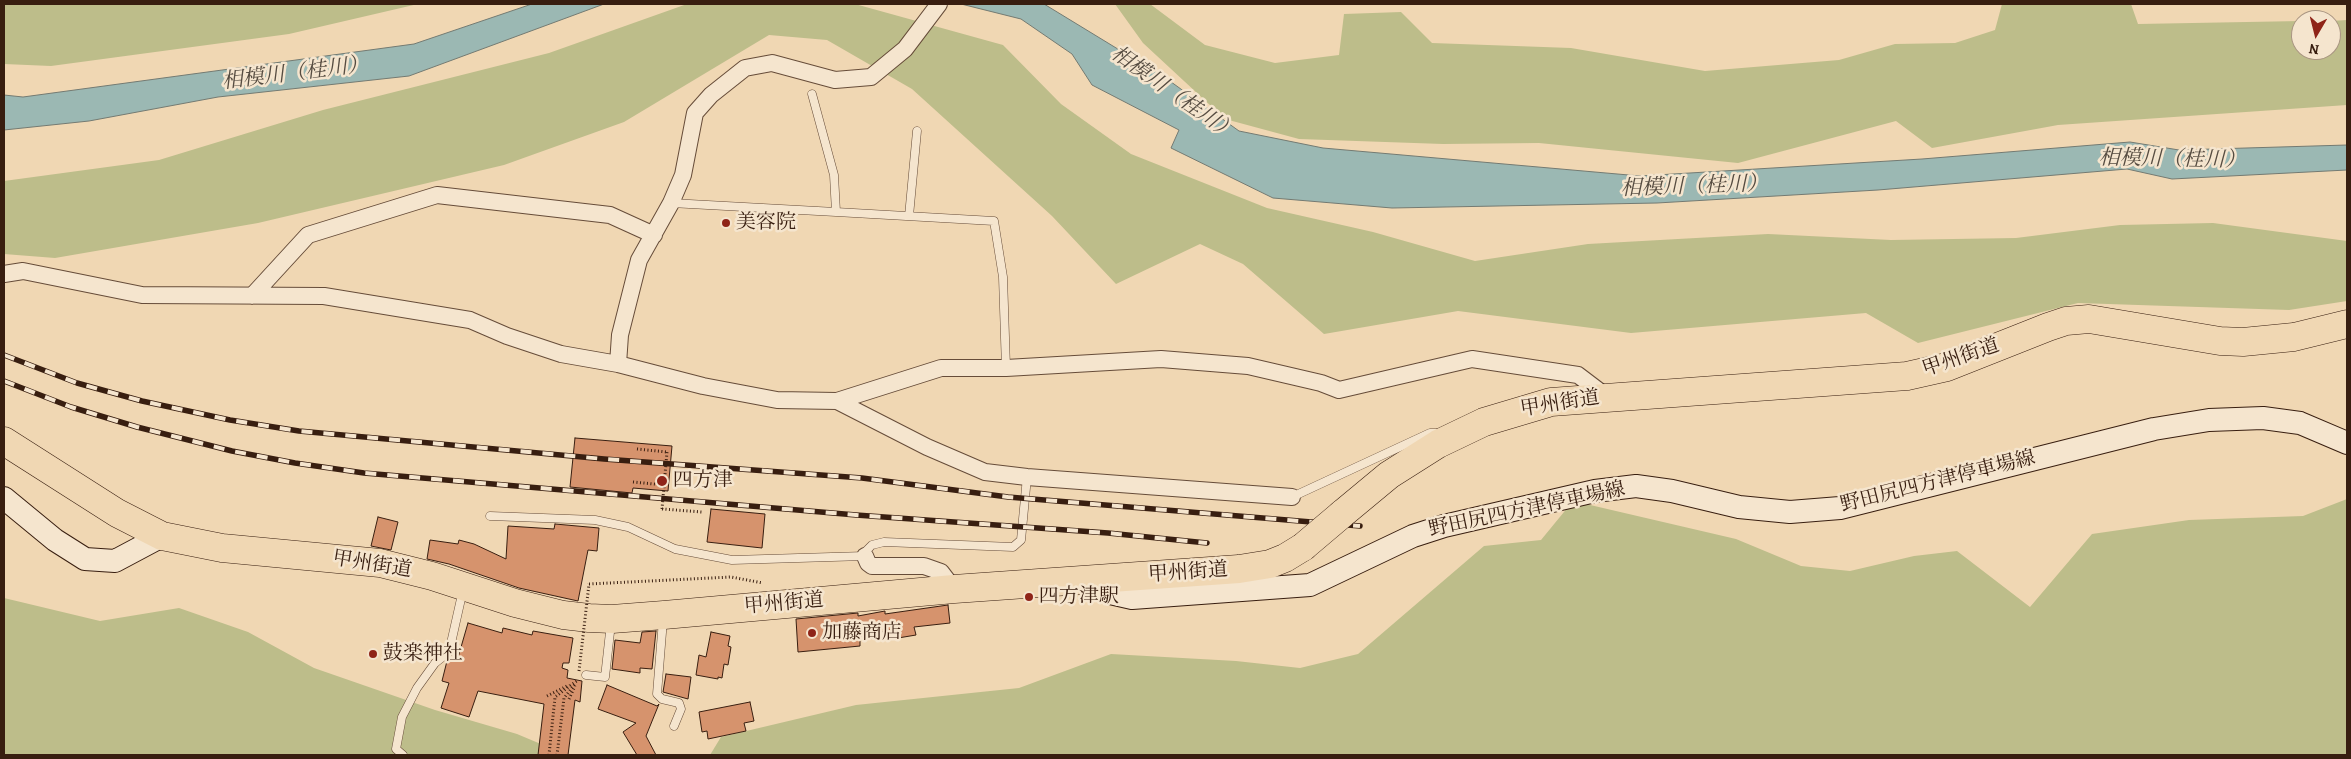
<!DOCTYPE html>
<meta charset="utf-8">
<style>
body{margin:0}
#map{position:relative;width:2351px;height:759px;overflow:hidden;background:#f0d7b3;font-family:Alegreya,serif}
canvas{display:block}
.frame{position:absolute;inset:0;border:5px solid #381e10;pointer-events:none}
.north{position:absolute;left:2291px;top:10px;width:50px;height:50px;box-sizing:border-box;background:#f5e5ce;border:1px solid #a99582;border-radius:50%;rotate:188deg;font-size:14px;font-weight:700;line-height:20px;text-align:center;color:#381e10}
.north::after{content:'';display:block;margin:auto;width:18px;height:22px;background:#8f2418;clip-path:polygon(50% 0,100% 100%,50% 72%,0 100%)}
</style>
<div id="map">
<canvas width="2351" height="759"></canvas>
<div class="frame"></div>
<div class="north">N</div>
</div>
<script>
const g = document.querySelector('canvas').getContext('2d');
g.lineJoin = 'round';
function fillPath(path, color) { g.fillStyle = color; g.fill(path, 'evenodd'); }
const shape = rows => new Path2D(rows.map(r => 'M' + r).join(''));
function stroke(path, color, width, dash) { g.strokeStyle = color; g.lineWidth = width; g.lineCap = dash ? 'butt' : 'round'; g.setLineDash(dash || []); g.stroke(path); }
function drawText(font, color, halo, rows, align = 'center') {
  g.font = font + ' Alegreya,"Noto Serif JP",serif'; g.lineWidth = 5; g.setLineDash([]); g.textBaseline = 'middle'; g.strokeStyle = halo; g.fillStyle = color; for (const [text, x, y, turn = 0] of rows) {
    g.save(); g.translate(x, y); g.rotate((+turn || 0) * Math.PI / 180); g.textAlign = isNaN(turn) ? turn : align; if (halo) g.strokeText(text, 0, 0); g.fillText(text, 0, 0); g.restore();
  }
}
const green = shape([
 [4,4,418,4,289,34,51,66,4,64],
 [687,4,855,4,1003,45,1061,104,1131,154,1267,208,1373,232,1475,261,1588,244,1768,234,1891,240,2016,238,2120,225,2213,223,2347,241,2347,301,2289,310,2078,303,1918,343,1866,313,1631,333,1458,311,1324,334,1243,264,1200,244,1116,284,1052,216,912,89,827,40,769,35,624,122,504,165,258,223,55,258,4,254,4,181,159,160,323,110,549,53],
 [1115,4,1150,4,1205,45,1275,63,1339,55,1344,14,1401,12,1432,43,1571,48,1705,71,1839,60,1895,44,1955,43,1995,30,2002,4,2131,4,2138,24,2301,21,2301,50,2331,50,2331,21,2347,20,2347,105,2058,125,1932,148,1896,121,1738,163,1539,143,1443,144,1299,139,1225,119,1143,43],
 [2347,499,2347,755,710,755,721,737,856,705,1019,688,1111,654,1236,661,1300,668,1358,654,1484,546,1541,540,1573,501,1736,539,1801,566,1850,571,1914,556,1957,551,2030,607,2092,534,2189,520,2303,516],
 [4,598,100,621,179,608,248,632,314,668,435,710,517,734,567,755,4,755]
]);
const water = shape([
 [532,4,604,4,409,76,218,97,89,121,4,130,4,95,23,97,414,44,532,4],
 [961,4,1044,4,1167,79,1239,131,1323,148,1640,176,1922,159,2130,142,2179,150,2347,145,2347,170,2172,179,2127,169,1878,190,1657,203,1392,208,1273,198,1171,148,1179,130,1092,85,1072,54,1021,19,961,4]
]);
const building = shape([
 [575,438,672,446,668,491,633,488,632,493,570,487,575,438],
 [711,509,765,514,762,548,707,542,711,509],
 [378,517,398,522,391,550,371,546,378,517],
 [555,524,599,528,597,551,588,550,578,601,519,588,449,564,427,559,430,540,458,544,459,540,474,544,506,559,508,526,554,529,555,524],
 [948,605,950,623,914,627,916,635,892,639,890,630,860,637,860,646,798,652,796,619,858,613,858,616,885,611,885,614,948,605],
 [468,623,502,633,503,628,532,635,533,631,573,638,569,663,563,663,562,668,568,670,567,678,582,681,580,702,575,700,568,755,538,755,544,704,478,691,469,717,441,708,449,683,442,681,447,661,449,659,457,661,468,623],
 [656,631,652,669,640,668,640,673,612,669,615,640,640,643,642,632,656,631],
 [711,632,730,636,728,646,731,647,728,665,724,664,722,678,718,677,718,679,696,675,699,655,706,657,711,632],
 [666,674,691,677,688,699,663,692,666,674],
 [607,685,657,706,659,704,646,736,656,755,637,755,623,732,636,723,598,709,607,685],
 [750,702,754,721,744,723,746,731,708,739,707,731,702,732,699,712,750,702]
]);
const path = shape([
 [637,449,667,452],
 [633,482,664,485],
 [662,509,702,512],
 [589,584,731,577,763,583],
 [547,696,569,685],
 [569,699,575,686],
 [549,755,555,697,578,680],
 [557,755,564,698,575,684]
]);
const lane = shape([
 [812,94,834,175,836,212,994,221,1003,277,1006,368],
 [671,203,836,212],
 [909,216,917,131],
 [1292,497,1430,433,1436,433],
 [490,516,595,520,628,527,675,549,732,560,865,556,865,552,872,545,884,542,1013,547,1021,540,1027,477],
 [663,620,657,694,662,699,679,703,681,709,674,726],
 [586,675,605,677,611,623],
 [403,755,396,749,402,717,417,688,435,663,449,652,463,590]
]);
const street = shape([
 [4,274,23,271,142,295,324,296,470,320,507,336,561,354,618,364,703,386,777,400,837,401,941,368,1006,368,1161,359,1248,366,1321,383,1339,390,1472,359,1578,375,1607,397],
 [252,296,308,235,437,195,610,215,654,235],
 [618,364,620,335,639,260,671,203,683,175,695,113,711,95,745,68,772,63,835,80,871,77,905,49,939,4],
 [837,401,927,447,985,472,1027,477,1292,497],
 [865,556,868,563,872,566,924,566,941,572,954,589]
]);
const secondary = shape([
 [4,498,55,540,85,559,115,561,162,536],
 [1098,578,1110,593,1132,598,1310,585,1413,536,1444,526,1595,491,1636,486,1672,491,1739,507,1790,512,1840,508,2154,429,2209,420,2263,418,2300,423,2347,443]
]);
const highway = shape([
 [4,441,117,513,162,536,222,548,380,563,432,576,515,603,563,615,589,618,612,619,664,615,954,589,1239,569,1270,564,1285,558,1303,547],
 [1342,514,1389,475,1438,444,1484,422,1551,402,1907,376,1947,367,2048,327,2066,321,2089,319,2220,341,2243,342,2294,337,2347,324]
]);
const rail = shape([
 [4,355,77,383,142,401,230,420,299,431,604,459,862,478,1008,497,1360,526],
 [4,381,71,407,137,427,232,451,295,463,364,473,856,515,1108,533,1207,543]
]);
const pathBridge = shape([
 [662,509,667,452],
 [579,671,589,584]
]);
const highwayBridge = shape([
 [1303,547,1342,514]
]);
const markers = [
 [726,223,5,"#8f2418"],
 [662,481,6,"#8f2418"],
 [1029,597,5,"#8f2418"],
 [812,633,5,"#8f2418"],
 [373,654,5,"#8f2418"]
];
const poiNames = [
 ["美容院",736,223],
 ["四方津",673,481],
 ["四方津駅",1039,597],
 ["加藤商店",822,633],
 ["鼓楽神社",383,654]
];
const streetNames = [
 ["甲州街道",1961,358,-19],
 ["甲州街道",1560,404,-9],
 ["野田尻四方津停車場線",1938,482,-14],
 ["野田尻四方津停車場線",1527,510,-12],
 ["甲州街道",372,565,9],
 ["甲州街道",1188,573,-4],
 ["甲州街道",784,604,-5]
];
const waterNames = [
 ["相模川（桂川）",295,74,-7],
 ["相模川（桂川）",1173,94,35],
 ["相模川（桂川）",2172,160,1],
 ["相模川（桂川）",1694,187,-2]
];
fillPath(green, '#bdbd8a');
fillPath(water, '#9bb8b3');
stroke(water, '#737a72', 1);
fillPath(building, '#d6936d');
stroke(building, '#381e10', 1);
stroke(lane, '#664c39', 9);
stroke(street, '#664c39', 18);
stroke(secondary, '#381e10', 24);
stroke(highway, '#381e10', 29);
stroke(path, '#381e10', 3, [1, 2.5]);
stroke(lane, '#f5e5ce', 8);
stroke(street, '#f5e5ce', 16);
stroke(secondary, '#f5e5ce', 22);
stroke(highway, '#f0d7b3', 28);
stroke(rail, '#381e10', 5.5);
stroke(rail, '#f5e5ce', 4, [11]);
stroke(highwayBridge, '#381e10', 29, []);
stroke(pathBridge, '#381e10', 3, [1, 2.5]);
stroke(highwayBridge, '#f0d7b3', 28);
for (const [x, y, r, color] of markers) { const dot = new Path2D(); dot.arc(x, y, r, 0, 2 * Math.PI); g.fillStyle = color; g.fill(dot); stroke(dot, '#f5e5ce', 2); }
drawText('20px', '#381e10', '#f5e5ce', poiNames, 'left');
drawText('20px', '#381e10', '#f5e5ce', streetNames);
drawText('italic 21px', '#564c41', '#f5e5ce', waterNames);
</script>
